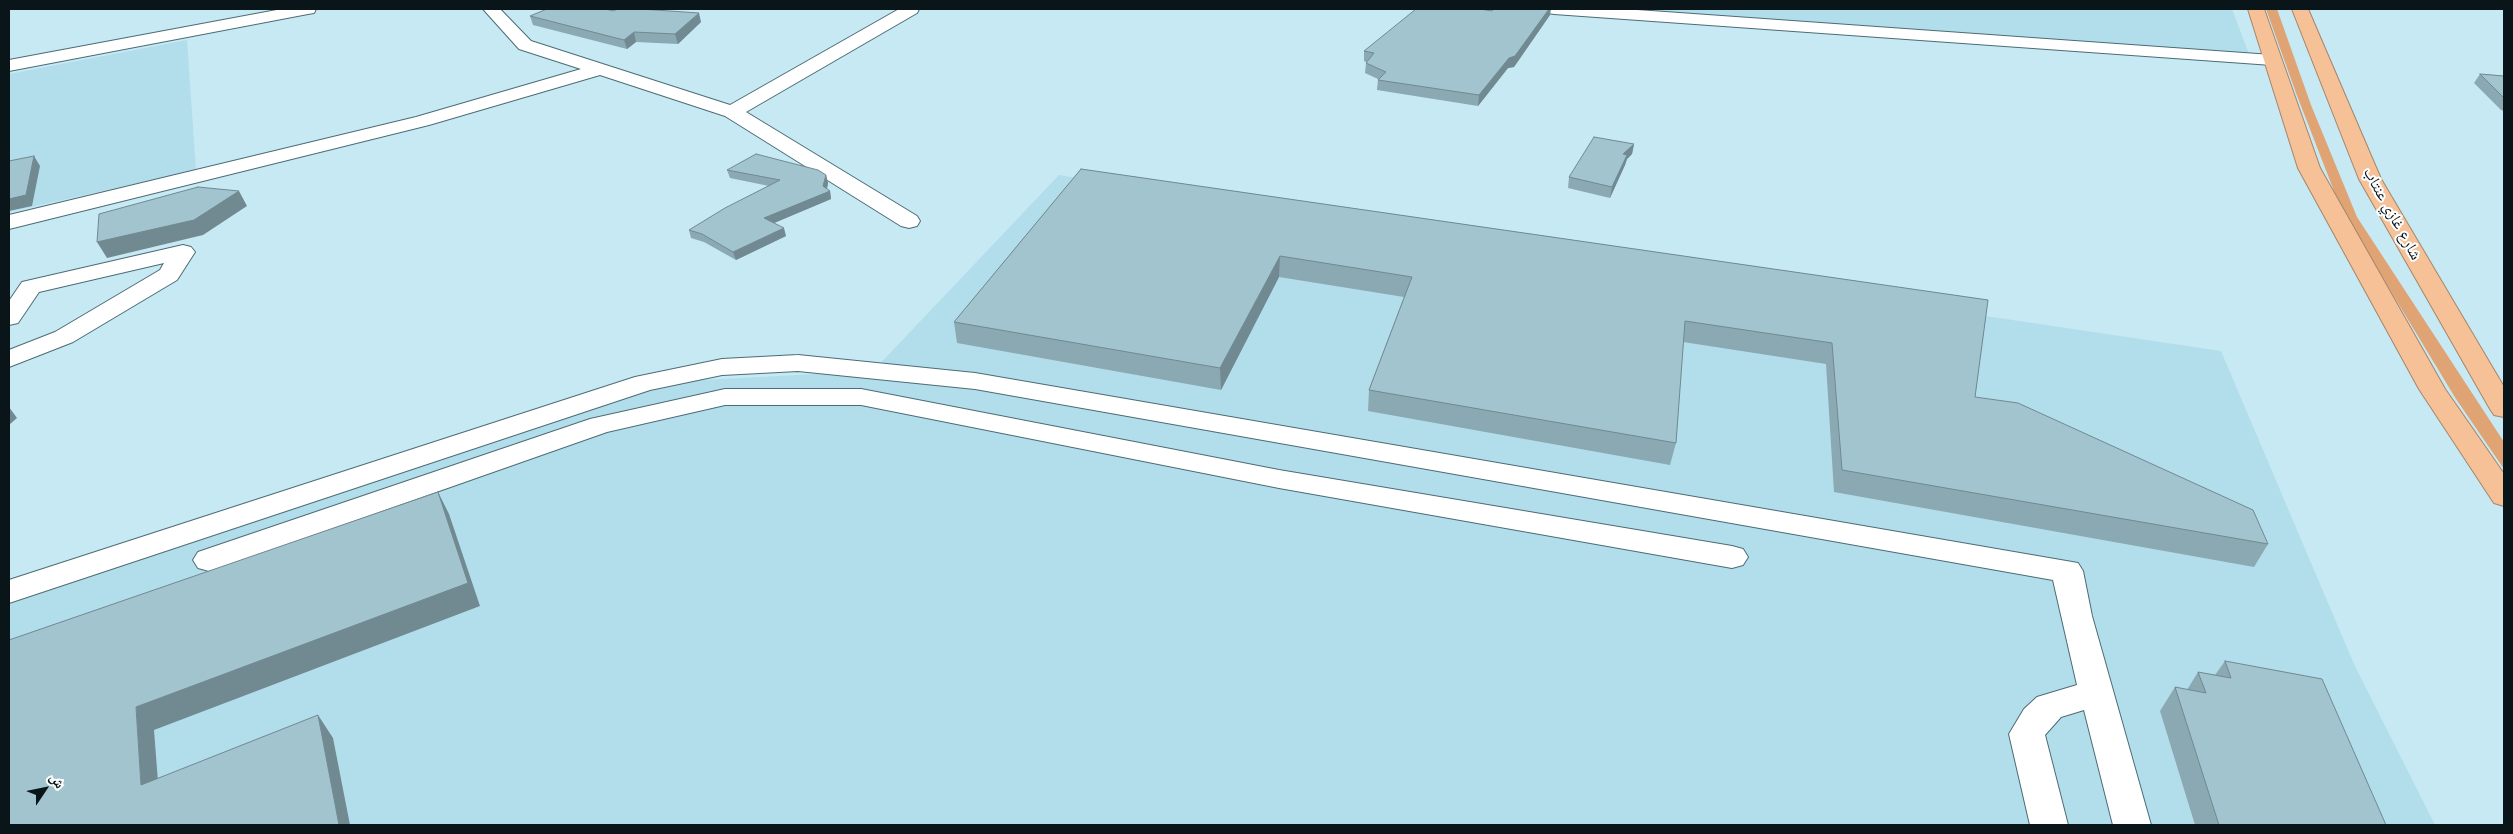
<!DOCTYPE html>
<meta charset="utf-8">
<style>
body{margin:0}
#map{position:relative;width:2513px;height:834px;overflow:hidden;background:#c6e9f4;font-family:Arial,"Noto Naskh Arabic",sans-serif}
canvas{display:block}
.frame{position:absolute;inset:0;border:10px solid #091519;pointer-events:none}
.north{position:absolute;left:20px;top:764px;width:50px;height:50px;-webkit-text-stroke:4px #fff;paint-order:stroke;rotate:56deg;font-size:14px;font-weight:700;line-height:20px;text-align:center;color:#091519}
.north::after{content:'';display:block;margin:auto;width:18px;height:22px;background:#091519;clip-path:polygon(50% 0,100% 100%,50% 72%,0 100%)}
</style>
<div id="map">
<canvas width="2513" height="834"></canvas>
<div class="frame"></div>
<div class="north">ش</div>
</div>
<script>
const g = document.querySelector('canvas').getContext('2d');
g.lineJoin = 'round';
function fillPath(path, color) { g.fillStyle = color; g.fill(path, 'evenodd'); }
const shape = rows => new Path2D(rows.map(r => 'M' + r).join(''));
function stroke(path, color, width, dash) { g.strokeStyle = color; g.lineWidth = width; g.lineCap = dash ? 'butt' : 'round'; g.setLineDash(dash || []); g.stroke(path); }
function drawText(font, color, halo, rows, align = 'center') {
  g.font = font + ' Arial,"Noto Naskh Arabic",sans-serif'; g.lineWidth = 4; g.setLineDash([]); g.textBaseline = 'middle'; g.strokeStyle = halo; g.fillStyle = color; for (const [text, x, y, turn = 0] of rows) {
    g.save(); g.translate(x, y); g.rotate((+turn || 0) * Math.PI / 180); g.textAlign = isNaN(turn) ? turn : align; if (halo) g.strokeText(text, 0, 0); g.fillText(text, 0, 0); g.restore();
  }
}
const built = shape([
 [1619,9,2232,9,2249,54],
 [187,40,196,170,9,212,9,74],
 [1059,175,1582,256,2221,351,2354,664,2435,825,9,825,9,596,644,383,873,371]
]);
const green = shape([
 [2266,9,2277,9,2311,105,2357,217,2504,442,2504,469,2456,399,2341,209,2296,93]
]);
const minor = shape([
 [282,9,316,9,314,13,308,14,9,71,9,60,282,9],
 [483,9,500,9,531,41,730,105,899,9,919,9,917,13,746,112,917,216,920,221,917,226,909,228,901,226,725,116,600,75,429,125,9,229,9,215,416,117,581,69,519,49,483,9],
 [1546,9,1623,9,2272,55,2278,56,2281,60,2278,64,2272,65,1554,14,1548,13,1546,9],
 [183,245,191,247,195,252,177,280,73,342,9,367,9,350,55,332,160,270,164,263,39,292,18,323,9,325,9,301,22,282,183,245],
 [798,355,975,373,2078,563,2083,571,2092,616,2151,825,2113,825,2084,710,2061,717,2045,735,2068,825,2030,825,2009,734,2024,709,2037,697,2077,685,2053,580,975,389,798,371,722,375,650,390,9,603,9,580,635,377,722,359,798,355],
 [725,389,861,389,1279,470,1732,546,1743,549,1748,557,1743,565,1732,568,1279,488,861,405,725,405,607,432,220,568,209,571,198,568,193,560,198,552,590,419,725,389]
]);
const highway = shape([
 [2248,9,2264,9,2320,168,2445,389,2504,474,2504,506,2494,503,2419,389,2298,168,2248,9],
 [2292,9,2308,9,2381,179,2504,387,2504,417,2494,415,2490,409,2359,179,2292,9]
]);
const wall = shape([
 [614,11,701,22,678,44,636,42,627,49,533,25,530,16],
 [1492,11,1550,15,1514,67,1508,68,1478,106,1377,90,1378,79,1365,73,1366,63,1366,62,1364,61,1364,51],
 [2480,74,2504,76,2504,111,2501,110,2474,83],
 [1634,144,1632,154,1627,159,1625,165,1610,198,1568,188,1569,177],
 [1081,169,1988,300,1975,397,2268,544,2254,567,1834,492,1826,364,1683,342,1676,443,1670,465,1368,411,1369,390,1404,297,1279,277,1221,390,957,343,954,322],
 [727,170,826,175,828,183,827,189,830,191,831,199,774,223,786,236,736,260,704,242,691,238,689,230,769,186,730,178],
 [2225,661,2386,825,2195,825,2160,711,2175,687,2187,690,2198,672,2215,675]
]);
const shadedWall = shape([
 [1549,9,1551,9,1550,15,1514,67,1508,68,1478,106,1479,95],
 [699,13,701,22,678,44,675,34],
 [634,32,636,42,627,49,624,40],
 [1634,144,1632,154,1627,159,1625,165,1610,198,1612,187,1623,154],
 [34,156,40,166,32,206,9,211,9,199],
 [826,175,828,183,826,193,830,191,831,199,767,226,764,218,823,186],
 [239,191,247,206,203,235,107,258,97,242],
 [784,228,786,236,736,260,733,252],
 [1280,256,1279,277,1221,390,1220,368],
 [9,407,17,418,9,425],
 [438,492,449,514,480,606,154,730,160,808,141,785,136,707],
 [318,715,333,738,350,825,339,825]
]);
const building = shape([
 [547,9,605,9,614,11,617,9,640,9,699,13,675,34,634,32,624,40,530,16,547,9],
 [1416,9,1480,9,1492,11,1494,9,1549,9,1515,56,1509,58,1479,95,1378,80,1386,72,1366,63,1374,53,1364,51,1416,9],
 [2480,74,2504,76,2504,98,2480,74],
 [1594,137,1634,144,1623,154,1627,155,1612,187,1569,177,1594,137],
 [756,154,818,170,826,175,823,186,830,191,764,218,784,228,733,252,702,234,689,230,725,208,780,180,727,170,756,154],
 [34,156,26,195,9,199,9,161,34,156],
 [1081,169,1988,300,1975,397,2018,403,2253,510,2268,544,1842,470,1832,343,1685,321,1676,443,1369,390,1412,277,1280,256,1220,368,954,322,1081,169],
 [198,187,239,191,194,220,97,242,99,214,198,187],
 [438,492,468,583,136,707,141,785,318,715,339,825,9,825,9,640,438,492],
 [2225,661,2322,679,2386,825,2219,825,2175,687,2206,693,2198,672,2231,678,2225,661]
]);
const streetNames = [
 ["شارع غازي عنتاب",2392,214,61]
];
fillPath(built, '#b2deec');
fillPath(green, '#e0a474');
stroke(minor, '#4c6c75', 2);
stroke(highway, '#a4856b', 2);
fillPath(minor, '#fff');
fillPath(highway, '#f7c197');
fillPath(wall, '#8ba9b2');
fillPath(shadedWall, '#718991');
fillPath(building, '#a2c4cf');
stroke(building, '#718991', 1);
drawText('16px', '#091519', '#fff', streetNames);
</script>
